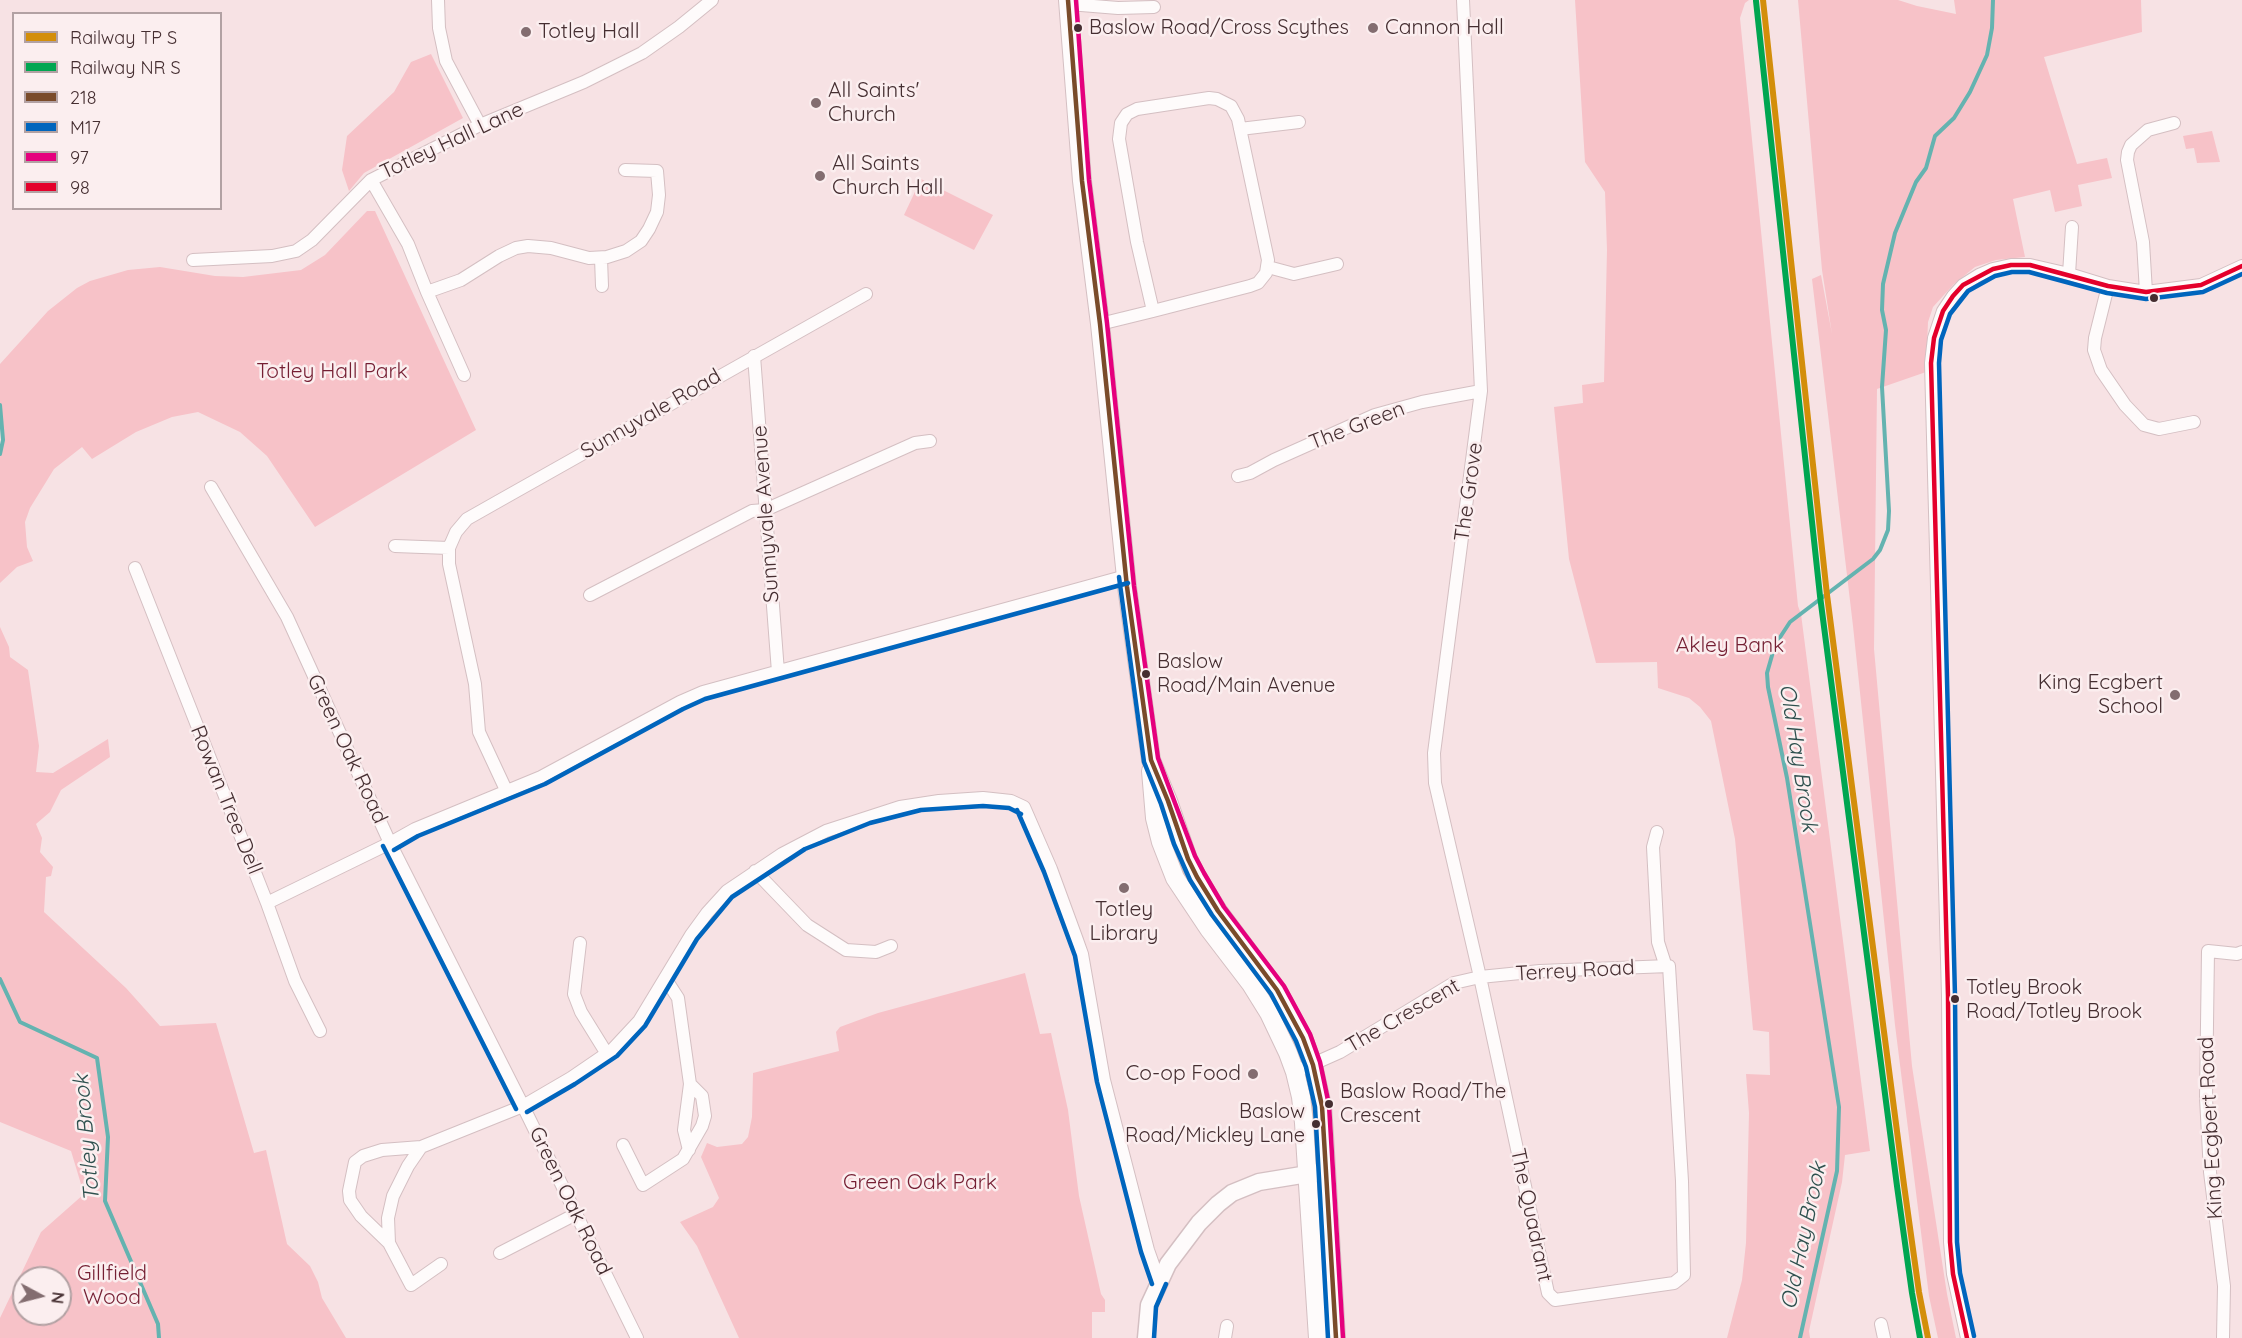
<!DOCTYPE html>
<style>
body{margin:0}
#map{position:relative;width:2242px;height:1338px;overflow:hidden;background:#f7e2e4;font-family:Quicksand,sans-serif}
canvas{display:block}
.legend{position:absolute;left:12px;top:12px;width:210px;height:198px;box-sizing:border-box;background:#fbeeef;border:2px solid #b2a1a3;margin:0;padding:8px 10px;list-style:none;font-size:18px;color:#452e31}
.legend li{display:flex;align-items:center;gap:12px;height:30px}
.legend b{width:30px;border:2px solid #b2a1a3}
.north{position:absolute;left:12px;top:1266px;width:60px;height:60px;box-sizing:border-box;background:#fbeeef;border:2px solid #b2a1a3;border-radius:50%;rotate:97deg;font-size:16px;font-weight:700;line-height:24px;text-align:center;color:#452e31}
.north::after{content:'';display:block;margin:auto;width:21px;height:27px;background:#836d70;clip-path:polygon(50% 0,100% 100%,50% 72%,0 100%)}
</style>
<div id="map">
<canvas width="2242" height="1338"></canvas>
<ul class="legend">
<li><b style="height:8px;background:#d38e0a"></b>Railway TP S</li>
<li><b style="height:8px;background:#00a651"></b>Railway NR S</li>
<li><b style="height:8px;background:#7a4b2a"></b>218</li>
<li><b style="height:8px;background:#0065bd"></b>M17</li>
<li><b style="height:8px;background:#e5007d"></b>97</li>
<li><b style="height:8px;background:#e4002b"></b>98</li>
</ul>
<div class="north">N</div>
</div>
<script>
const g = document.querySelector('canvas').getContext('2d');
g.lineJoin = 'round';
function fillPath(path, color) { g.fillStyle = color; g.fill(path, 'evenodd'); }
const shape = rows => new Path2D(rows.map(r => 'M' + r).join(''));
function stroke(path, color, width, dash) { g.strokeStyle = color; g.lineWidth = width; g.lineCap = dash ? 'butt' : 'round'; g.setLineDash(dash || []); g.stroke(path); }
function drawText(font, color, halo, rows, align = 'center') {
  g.font = font + ' Quicksand,sans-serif'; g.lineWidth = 5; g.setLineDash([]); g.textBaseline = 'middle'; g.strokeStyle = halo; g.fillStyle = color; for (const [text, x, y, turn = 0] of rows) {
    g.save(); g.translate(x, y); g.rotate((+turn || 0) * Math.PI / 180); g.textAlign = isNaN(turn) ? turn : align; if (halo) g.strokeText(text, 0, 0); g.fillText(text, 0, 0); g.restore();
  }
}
const green = shape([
 [1575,0,1749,0,1745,3,1740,18,1798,606,1801,614,1870,1151,1845,1155,1842,1182,1809,1331,1810,1338,1727,1338,1742,1280,1746,1243,1749,1113,1746,1074,1770,1075,1769,1032,1753,1030,1735,839,1711,721,1700,707,1689,698,1658,688,1657,662,1596,663,1569,559,1554,407,1583,403,1582,385,1604,382,1607,250,1605,192,1585,162],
 [1798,0,1898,0,1917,6,1956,14,1954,0,2141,0,2142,32,2044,57,2077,164,2107,158,2112,178,2078,185,2082,206,2055,212,2050,190,2013,199,2025,257,1996,260,1975,267,1954,284,1933,307,1928,322,1926,372,1877,389,1874,649,1912,1066,1947,1294,1956,1338,1938,1338,1929,1296,1895,1025,1853,626,1812,279,1821,275,1832,334,1822,270],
 [431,54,463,118,364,173,349,191,342,170,347,136,394,92,411,62],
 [2212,131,2220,162,2197,163,2194,148,2186,149,2183,136],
 [921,179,993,215,974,250,904,215],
 [367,211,375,211,476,430,315,527,267,456,240,432,198,412,172,417,136,432,92,459,82,447,54,469,30,508,25,522,27,547,33,561,17,567,0,583,0,454,3,440,0,405,0,364,48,311,77,288,90,281,128,270,160,267,215,276,243,277,301,270,325,255],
 [0,627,9,647,10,657,28,670,39,746,36,772,53,773,108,739,110,757,61,790,50,812,36,824,42,838,40,852,53,867,51,876,46,877,44,912,126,988,160,1026,216,1023,254,1153,266,1150,287,1244,310,1266,318,1282,322,1298,346,1338,0,1338,0,1318,41,1232,84,1194,71,1151,0,1122],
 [24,1278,60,1278,60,1314,24,1314],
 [1025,973,1040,1034,1051,1033,1068,1110,1079,1196,1101,1294,1105,1300,1105,1312,1092,1312,1092,1338,739,1338,697,1246,680,1222,713,1207,719,1198,701,1157,707,1143,717,1147,742,1144,748,1137,752,1117,753,1073,839,1051,836,1032,840,1027,878,1013]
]);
const stream = shape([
 [0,405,3,440,0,454],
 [0,979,20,1022,97,1058,108,1137,105,1201,158,1324,159,1338],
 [1800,1338,1837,1171,1839,1107,1787,778,1768,687,1767,673,1775,645,1790,622,1873,559,1880,550,1888,530,1889,511,1882,387,1886,330,1882,310,1883,284,1895,233,1916,182,1926,168,1935,136,1954,118,1970,92,1987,55,1992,28,1993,0]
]);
const street = shape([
 [438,0,439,28,446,61,480,125],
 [1069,4,1118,8,1154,7],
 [1240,129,1299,122],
 [371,180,408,244,427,292,464,375],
 [601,258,602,286],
 [193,260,272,256,296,251,312,240,371,180,480,125,584,82,642,53,679,27,712,0],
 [1268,267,1294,274,1337,264],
 [2069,274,2072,227],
 [2108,286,2095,338,2094,350,2101,370,2125,405,2144,425,2159,429,2194,422],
 [427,292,461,280,499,256,516,248,528,246,551,248,589,258,607,257,626,251,641,241,649,229,657,212,659,195,657,171,625,170],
 [2146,292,2143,242,2127,160,2128,152,2131,145,2148,130,2174,123],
 [1100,324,1153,311,1250,286,1258,283,1266,273,1268,260,1238,119,1231,106,1217,99,1209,98,1137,109,1127,114,1121,123,1119,139,1137,242,1153,311],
 [754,356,778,672],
 [1238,476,1250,473,1274,460,1375,415,1422,402,1481,391],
 [211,487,287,617,390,843,523,1106,637,1338],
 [395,546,449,548],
 [135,568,267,903,295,981,320,1031],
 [590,595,752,511,765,510,915,443,930,441],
 [506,790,479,732,475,684,449,564,449,548,456,532,467,519,497,502,866,294],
 [1657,832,1653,847,1658,942,1666,967],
 [755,871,807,925,846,950,876,952,891,946],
 [267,903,390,843,415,829,541,777,680,702,703,692,1126,576],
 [580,943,574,994,581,1012,607,1054],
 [1295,1072,1340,1052,1454,983,1480,977,1540,971,1669,966,1682,1181,1684,1275,1674,1283,1555,1300,1548,1293,1480,977,1435,783,1434,753,1481,391,1463,0],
 [623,1145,643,1185,683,1159,702,1126,705,1116,702,1096,690,1084,678,998,665,978],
 [689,1150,684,1130,690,1084],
 [389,1243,361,1216,350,1200,349,1191,355,1162,363,1156,382,1150,421,1147],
 [500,1253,576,1214],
 [441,1264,411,1285,389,1243,388,1218,393,1196,408,1166,421,1147,523,1106,571,1078,612,1050,639,1021,691,935,707,913,727,891,782,854,826,831,900,807,939,801,983,798,1011,801,1024,807,1051,869,1077,940,1082,954,1104,1080,1148,1250,1159,1281],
 [1881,1324,1884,1338],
 [1225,1338,1227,1326],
 [1967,1338,1953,1274,1950,1242,1948,996,1931,363,1934,338,1943,311,1953,296,1963,285,1979,275,1993,269,2011,265,2030,265,2069,274,2108,286,2146,292,2201,285,2242,266],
 [2223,1338,2224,1286,2210,1172,2206,1098,2208,951,2237,954,2242,952]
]);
const secondary = shape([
 [1146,1338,1149,1305,1168,1264,1199,1223,1218,1204,1232,1193,1259,1182,1320,1172]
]);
const primary = shape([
 [1068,0,1082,181,1100,324,1127,587,1151,760,1168,801,1188,859,1197,877,1218,911,1277,990,1303,1038,1313,1065,1322,1106,1324,1135,1336,1338],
 [1151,771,1155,818,1161,842,1175,878,1209,929,1251,984,1269,1013,1288,1053,1295,1072,1301,1097,1304,1123,1318,1338]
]);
const bus1 = shape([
 [1068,0,1082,181,1100,324,1127,587,1151,760,1168,801,1188,859,1197,877,1218,911,1277,990,1303,1038,1313,1065,1322,1106,1336,1338]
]);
const bus2 = shape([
 [1119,577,1144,762,1161,804,1174,844,1190,880,1212,915,1271,994,1296,1041,1306,1067,1315,1107,1328,1338],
 [1017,810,1044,872,1075,956,1097,1082,1141,1252,1152,1284],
 [383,846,516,1109],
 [394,850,418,836,545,784,683,709,705,699,1128,583],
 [527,1112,575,1084,617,1056,645,1026,697,939,732,897,805,849,870,823,921,810,983,806,1009,808,1021,814],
 [1974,1336,1960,1273,1957,1242,1955,996,1939,363,1941,340,1950,314,1968,291,1995,276,2012,272,2029,272,2107,293,2146,299,2203,292,2242,274],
 [1154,1338,1156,1307,1166,1284]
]);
const bus3 = shape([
 [1076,0,1089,180,1107,323,1134,586,1158,758,1195,856,1204,873,1224,907,1284,986,1310,1034,1320,1062,1329,1105,1343,1338]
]);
const bus4 = shape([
 [1967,1338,1953,1274,1950,1242,1948,996,1931,363,1934,338,1943,311,1953,296,1963,285,1993,269,2011,265,2030,265,2108,286,2146,292,2201,285,2242,266]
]);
const rail1 = shape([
 [1763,0,1827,595,1904,1185,1919,1292,1928,1338]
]);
const rail2 = shape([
 [1756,1,1820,596,1897,1186,1912,1293,1920,1338]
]);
const markers = [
 [1078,28,5,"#452e31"],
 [1373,28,6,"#836d70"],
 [526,32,6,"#836d70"],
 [816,103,6,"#836d70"],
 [820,176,6,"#836d70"],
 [2154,298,5,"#452e31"],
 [1146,674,5,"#452e31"],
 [2175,695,6,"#836d70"],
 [1124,888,6,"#836d70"],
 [1955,999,5,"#452e31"],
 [1253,1074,6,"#836d70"],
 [1329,1104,5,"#452e31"],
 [1316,1124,5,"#452e31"]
];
const busNames = [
 ["Baslow Road/Cross Scythes",1089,28],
 ["Baslow",1157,662],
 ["Road/Main Avenue",1157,686],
 ["Totley Brook",1966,988],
 ["Road/Totley Brook",1966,1012],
 ["Baslow Road/The",1340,1092],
 ["Crescent",1340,1116],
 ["Baslow",1305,1112,"right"],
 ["Road/Mickley Lane",1305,1136,"right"]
];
const poiNames = [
 ["Cannon Hall",1385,28],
 ["Totley Hall",538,32],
 ["All Saints'",828,91],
 ["Church",828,115],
 ["All Saints",832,164],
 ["Church Hall",832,188],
 ["King Ecgbert",2163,683,"right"],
 ["School",2163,707,"right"],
 ["Totley",1124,910,"center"],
 ["Library",1124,934,"center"],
 ["Co-op Food",1241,1074,"right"]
];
const streetNames = [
 ["Totley Hall Lane",452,141,-25],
 ["Sunnyvale Road",651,414,-30],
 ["The Green",1357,426,-21],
 ["The Grove",1469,492,-82],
 ["Sunnyvale Avenue",766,514,-94],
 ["Green Oak Road",347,749,65],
 ["Rowan Tree Dell",226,800,68],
 ["Terrey Road",1575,971,-3],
 ["The Crescent",1403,1016,-30],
 ["King Ecgbert Road",2211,1128,-93],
 ["Green Oak Road",570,1201,64],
 ["The Quadrant",1531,1215,78]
];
const parkNames = [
 ["Totley Hall Park",332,372],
 ["Akley Bank",1730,646],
 ["Green Oak Park",920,1183],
 ["Gillfield",112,1274],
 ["Wood",112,1298]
];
const waterNames = [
 ["Old Hay Brook",1798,758,81],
 ["Totley Brook",87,1138,-95],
 ["Old Hay Brook",1804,1236,-78]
];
fillPath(green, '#f7c2c8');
stroke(stream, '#64b3b0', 4);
stroke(street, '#d4bfc2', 14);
stroke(secondary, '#d4bfc2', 19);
stroke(primary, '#d4bfc2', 20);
stroke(street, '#fefbfb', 12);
stroke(secondary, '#fefbfb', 16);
stroke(primary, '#fefbfb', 18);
stroke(bus1, '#7a4b2a', 4.5);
stroke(bus2, '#0065bd', 4.5);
stroke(bus3, '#e5007d', 4.5);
stroke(bus4, '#e4002b', 4.5);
stroke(rail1, '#d38e0a', 6);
stroke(rail2, '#00a651', 6);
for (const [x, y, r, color] of markers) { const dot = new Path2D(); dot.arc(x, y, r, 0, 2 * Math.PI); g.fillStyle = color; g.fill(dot); stroke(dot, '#fbeeef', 2); }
drawText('20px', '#452e31', '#fbeeef', busNames, 'left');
drawText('21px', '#452e31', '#fbeeef', poiNames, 'left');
drawText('21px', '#452e31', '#fbeeef', streetNames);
drawText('21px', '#751f33', '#fbeeef', parkNames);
drawText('italic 22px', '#2e504e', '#fbeeef', waterNames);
</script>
